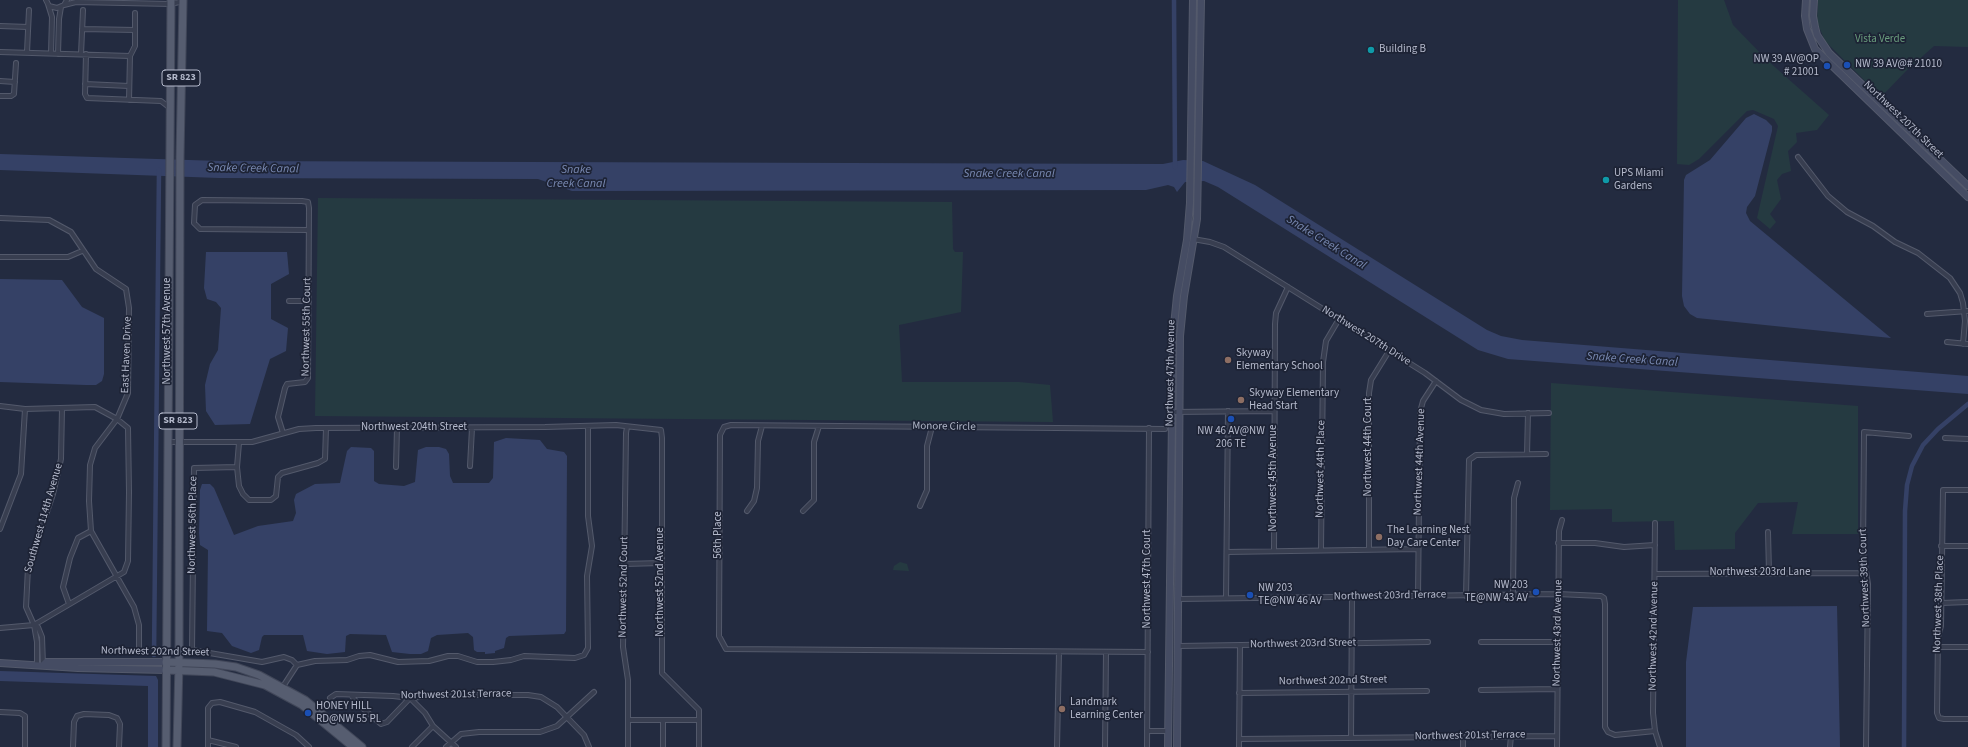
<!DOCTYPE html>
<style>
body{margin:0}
canvas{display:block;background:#232b40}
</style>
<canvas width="1968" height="747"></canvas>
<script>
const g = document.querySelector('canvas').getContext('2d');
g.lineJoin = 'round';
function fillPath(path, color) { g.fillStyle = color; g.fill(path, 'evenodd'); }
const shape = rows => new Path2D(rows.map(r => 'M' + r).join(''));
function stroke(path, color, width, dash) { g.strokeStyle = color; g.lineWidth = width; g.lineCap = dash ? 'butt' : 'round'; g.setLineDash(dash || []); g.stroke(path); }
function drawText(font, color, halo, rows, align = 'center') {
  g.font = font + ' "Source Sans 3",sans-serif'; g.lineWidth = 3.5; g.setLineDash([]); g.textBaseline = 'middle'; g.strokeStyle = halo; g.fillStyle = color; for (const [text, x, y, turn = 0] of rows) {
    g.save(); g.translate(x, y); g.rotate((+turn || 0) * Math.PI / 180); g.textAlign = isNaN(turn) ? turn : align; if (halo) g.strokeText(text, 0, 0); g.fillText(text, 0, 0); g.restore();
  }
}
const green = shape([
 [1678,0,1724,0,1733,25,1768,61,1829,115,1817,130,1796,133,1797,142,1788,151,1791,171,1782,174,1777,180,1781,199,1770,214,1776,222,1770,229,1757,218,1778,126,1774,119,1753,110,1747,111,1699,159,1689,165,1677,164],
 [1818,0,1968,0,1968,47,1934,46,1907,70,1881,97,1825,41,1817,22],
 [318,198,952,202,953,249,955,252,963,252,961,312,899,325,902,382,1019,382,1050,385,1053,422,315,416],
 [1551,383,1858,406,1858,534,1792,534,1798,502,1758,503,1735,533,1735,549,1675,550,1674,521,1612,522,1612,509,1550,510],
 [900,562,907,564,909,571,893,570,894,566]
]);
const water = shape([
 [1754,114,1766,120,1772,126,1772,131,1755,196,1747,207,1746,213,1750,221,1891,338,1697,318,1690,314,1684,306,1682,296,1684,180,1686,175,1710,160,1746,118],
 [0,154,220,161,1163,164,1183,160,1203,161,1255,185,1487,330,1501,336,1522,340,1968,376,1968,394,1508,359,1478,350,1218,187,1204,181,1185,182,1177,192,1174,187,1168,185,1146,190,572,191,538,179,219,178,0,170],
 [206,252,287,252,289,274,271,284,271,319,288,328,286,351,270,359,250,424,215,425,206,411,205,385,210,364,218,350,221,308,216,302,207,299,204,288],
 [0,279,62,280,82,307,104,318,104,374,102,381,96,385,86,385,0,382],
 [506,438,540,440,547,449,564,452,567,456,566,631,564,634,509,636,506,638,504,648,495,651,495,653,485,654,485,652,477,652,474,650,473,637,468,633,437,635,431,638,428,651,421,654,410,654,392,652,386,635,350,634,346,636,345,652,327,654,307,651,303,635,264,635,262,637,259,650,251,653,232,646,222,633,207,631,208,550,200,545,199,533,200,490,202,484,210,484,214,488,234,535,258,526,293,521,296,513,294,500,296,494,315,484,340,483,347,451,351,447,371,448,374,451,374,481,379,484,404,486,415,482,418,450,426,447,439,447,446,449,449,454,450,476,453,483,489,483,493,478,494,442],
 [1837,606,1840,747,1686,747,1686,662,1693,607],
 [0,671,156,676,158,680,158,747,148,747,148,686,0,681]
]);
const canal = shape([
 [1174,0,1175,167],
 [154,655,159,170],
 [1904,747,1905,511,1907,485,1912,466,1923,445,1938,429,1968,404]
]);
const street = shape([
 [46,0,49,6,57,8,64,5,67,0],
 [48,4,52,17,51,53],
 [64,5,76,2,171,4,183,1],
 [0,26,28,27],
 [82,29,135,30],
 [0,52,130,56],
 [27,52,29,10],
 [58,54,59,19,61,7],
 [81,54,83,10],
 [86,54,85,94,87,98,161,101,170,108],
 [0,81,15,82],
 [85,84,129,86],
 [0,96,11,96,14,94,16,63],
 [129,100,130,56,135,46,135,13],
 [1798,157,1828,196,1847,212,1873,226,1895,242,1918,253,1950,278,1960,293,1963,303,1965,321,1963,344],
 [0,218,49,220,71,232,96,269,126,289,129,308,128,393,117,419,95,448,90,465,89,501,91,531,134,607,139,625,139,652],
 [1193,239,1210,242,1224,247,1425,373,1461,400,1481,410,1504,414,1549,413],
 [0,257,68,257,82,251],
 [289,301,309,301],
 [1927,314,1968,311],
 [1947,342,1968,344],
 [0,406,25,409,95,407,117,419,128,428,129,492,128,561,124,572,34,625,0,628],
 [1172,412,1274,411],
 [627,427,626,433,623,647,628,680,628,747],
 [283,433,278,417,285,388,287,384,305,382,308,378,309,208,308,202,302,201,202,200,195,205,194,223,200,229,308,230],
 [1945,438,1968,439],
 [168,442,252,442,299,429,316,428,545,427,616,425,661,430,662,438,662,673,699,710,699,747],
 [239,443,237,467,239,486,243,494,249,500,271,500,276,496,278,477,282,473,318,463,325,459,326,428],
 [1527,454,1528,413],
 [470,466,472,428],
 [237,467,194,468,192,650,262,662,284,657,292,660,297,665],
 [396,467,397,428],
 [1968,490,1943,490,1941,626,1938,637,1937,713,1939,718,1944,719,1968,719],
 [920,506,927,490,927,446,932,427],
 [747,511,754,501,757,488,758,441,762,426],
 [803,511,814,500,814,442,819,426],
 [1655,523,1653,713,1655,731,1660,747],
 [0,529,21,474,25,409],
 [1768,532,1769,572],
 [1558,543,1595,543,1624,547,1655,545],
 [1941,546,1968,546],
 [1369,549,1369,393,1371,380,1389,351],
 [1321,550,1323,362,1326,341,1339,319],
 [1274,551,1275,324,1276,313,1288,287],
 [1227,552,1418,549],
 [624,564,661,563],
 [1655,574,1865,573],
 [1513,595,1514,498,1518,483],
 [1418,596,1420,412,1423,401,1436,381],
 [1466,596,1469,460,1476,455,1546,454],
 [1226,598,1228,411],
 [1179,599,1558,594,1601,596,1604,598,1605,604,1605,727,1608,732,1615,735,1655,731],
 [1941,603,1968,602],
 [69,604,63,587,70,558,78,538,91,531],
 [34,625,38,627,42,637,43,665],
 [1481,642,1557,642],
 [1179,646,1428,642],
 [1938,647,1968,647],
 [1148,652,726,649,719,636,720,435,724,427,731,425,1165,429],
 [37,665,37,642,34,625,26,607,28,568,53,494,61,459,62,408],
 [297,665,315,661,347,660,359,656,370,655,398,662,429,661,448,656,458,656,477,662,493,662,511,660,524,656,575,658,584,655,588,648,587,576,592,546,588,516,588,427],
 [282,688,297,665],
 [1481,690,1557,689],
 [1239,693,1427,691],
 [351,695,359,705,381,724,387,722,410,698,425,713,433,726,456,747],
 [330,698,336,694,393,696,410,698,439,695,528,695,541,697,557,707,584,735,589,747],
 [0,712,20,713,25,716,25,747],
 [629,720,699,720],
 [663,720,663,747],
 [1147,731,1169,731],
 [1351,738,1352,597],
 [1239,739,1557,736],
 [208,740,236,747],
 [73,747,74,722,77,716,84,714,109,715,117,718,120,724,119,747],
 [208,747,208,708,212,703,220,702,255,712,296,735,309,747],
 [412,747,433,726],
 [446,747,461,734,479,732,540,732,557,726,594,692],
 [1057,747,1059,652],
 [1105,747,1106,652],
 [1147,747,1149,428],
 [1239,747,1240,645],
 [1463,747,1463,737],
 [1510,747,1511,736],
 [1557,747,1559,531,1562,520],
 [1866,747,1868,584,1863,552,1864,432,1909,436]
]);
const secondary = shape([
 [1806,0,1805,16,1807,29,1815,49,1968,197],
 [1814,0,1813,16,1815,27,1817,35,1829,53,1968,186],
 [0,663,78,668,166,670],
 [43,665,46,662,166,662],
 [1168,747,1173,336,1177,296,1187,240,1190,203,1193,0],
 [1177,747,1180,336,1184,296,1197,219,1201,0]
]);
const primary = shape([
 [166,662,215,664,236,667,259,675,305,700,362,747],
 [166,670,214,672,265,685,302,705,353,747],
 [166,747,171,0],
 [177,747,179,662,180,157,183,0]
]);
const markers = [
 [1371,50,4,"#0f9aa8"],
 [1847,65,4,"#1a4fb4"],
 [1827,66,4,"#1a4fb4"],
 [1606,180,4,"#0f9aa8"],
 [1228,360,4,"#8d6e63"],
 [1241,400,4,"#8d6e63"],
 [1231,419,4,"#1a4fb4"],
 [1379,537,4,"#8d6e63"],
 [1536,592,4,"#1a4fb4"],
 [1250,595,4,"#1a4fb4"],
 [1062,709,4,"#8d6e63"],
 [308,713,4,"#1a4fb4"]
];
const shields = [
 [181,78,38],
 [178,421,38]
];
const shieldNames = [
 ["SR 823",181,78],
 ["SR 823",178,421]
];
const parkNames = [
 ["Vista Verde",1880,40]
];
const poiNames = [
 ["Building B",1379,50],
 ["NW 39 AV@OP",1819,60,"right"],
 ["# 21001",1819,73,"right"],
 ["NW 39 AV@# 21010",1855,65],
 ["UPS Miami",1614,174],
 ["Gardens",1614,187],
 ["Skyway",1236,354],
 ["Elementary School",1236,367],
 ["Skyway Elementary",1249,394],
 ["Head Start",1249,407],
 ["NW 46 AV@NW",1231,432,"center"],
 ["206 TE",1231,445,"center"],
 ["The Learning Nest",1387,531],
 ["Day Care Center",1387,544],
 ["NW 203",1528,586,"right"],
 ["TE@NW 43 AV",1528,599,"right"],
 ["NW 203",1258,589],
 ["TE@NW 46 AV",1258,602],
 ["Landmark",1070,703],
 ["Learning Center",1070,716],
 ["HONEY HILL",316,707],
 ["RD@NW 55 PL",316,720]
];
const streetNames = [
 ["Northwest 207th Street",1903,120,44],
 ["Northwest 55th Court",307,327,-89],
 ["Northwest 57th Avenue",168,331,-90],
 ["Northwest 207th Drive",1366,336,32],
 ["East Haven Drive",127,355,-88],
 ["Northwest 47th Avenue",1171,373,-89],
 ["Monore Circle",944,427,1],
 ["Northwest 204th Street",414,428],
 ["Northwest 44th Court",1369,447,-90],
 ["Northwest 44th Avenue",1420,462,-88],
 ["Northwest 44th Place",1321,469,-89],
 ["Northwest 45th Avenue",1274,478,-90],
 ["Southwest 114th Avenue",44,518,-74],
 ["Northwest 56th Place",193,525,-89],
 ["56th Place",719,535,-90],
 ["Northwest 203rd Lane",1760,573],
 ["Northwest 39th Court",1865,578,-92],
 ["Northwest 47th Court",1148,579,-90],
 ["Northwest 52nd Avenue",661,582,-90],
 ["Northwest 52nd Court",624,587,-89],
 ["Northwest 203rd Terrace",1390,596,-1],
 ["Northwest 38th Place",1939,604,-88],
 ["Northwest 43rd Avenue",1558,633,-89],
 ["Northwest 42nd Avenue",1654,636,-89],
 ["Northwest 203rd Street",1303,644,-1],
 ["Northwest 202nd Street",155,652,1],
 ["Northwest 202nd Street",1333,681,-1],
 ["Northwest 201st Terrace",456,695,-1],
 ["Northwest 201st Terrace",1470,736,-1]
];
const waterNames = [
 ["Snake Creek Canal",253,169,1],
 ["Snake",576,170],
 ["Creek Canal",576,184],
 ["Snake Creek Canal",1009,174],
 ["Snake Creek Canal",1326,243,32],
 ["Snake Creek Canal",1632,360,4]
];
fillPath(green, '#253a41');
fillPath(water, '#354166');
stroke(canal, '#354166', 4.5);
stroke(street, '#53596b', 6);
stroke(secondary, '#53596b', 8);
stroke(primary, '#414759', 9);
stroke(street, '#383e50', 4);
stroke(secondary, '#454c63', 6);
stroke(primary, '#565d70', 7);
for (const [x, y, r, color] of markers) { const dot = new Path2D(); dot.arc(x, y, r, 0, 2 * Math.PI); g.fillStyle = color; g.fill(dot); stroke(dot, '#1d2335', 1.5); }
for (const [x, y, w] of shields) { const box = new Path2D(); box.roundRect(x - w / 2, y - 8, w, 16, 3); g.fillStyle = '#1d2335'; g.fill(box); stroke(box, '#b4b9cb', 1); }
drawText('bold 10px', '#b4b9cb', null, shieldNames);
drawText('11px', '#6a9d7d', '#1d2335', parkNames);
drawText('11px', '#b4b9cb', '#1d2335', poiNames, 'left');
drawText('11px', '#b4b9cb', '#1d2335', streetNames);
drawText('italic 12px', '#7a8ab3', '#1d2335', waterNames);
</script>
